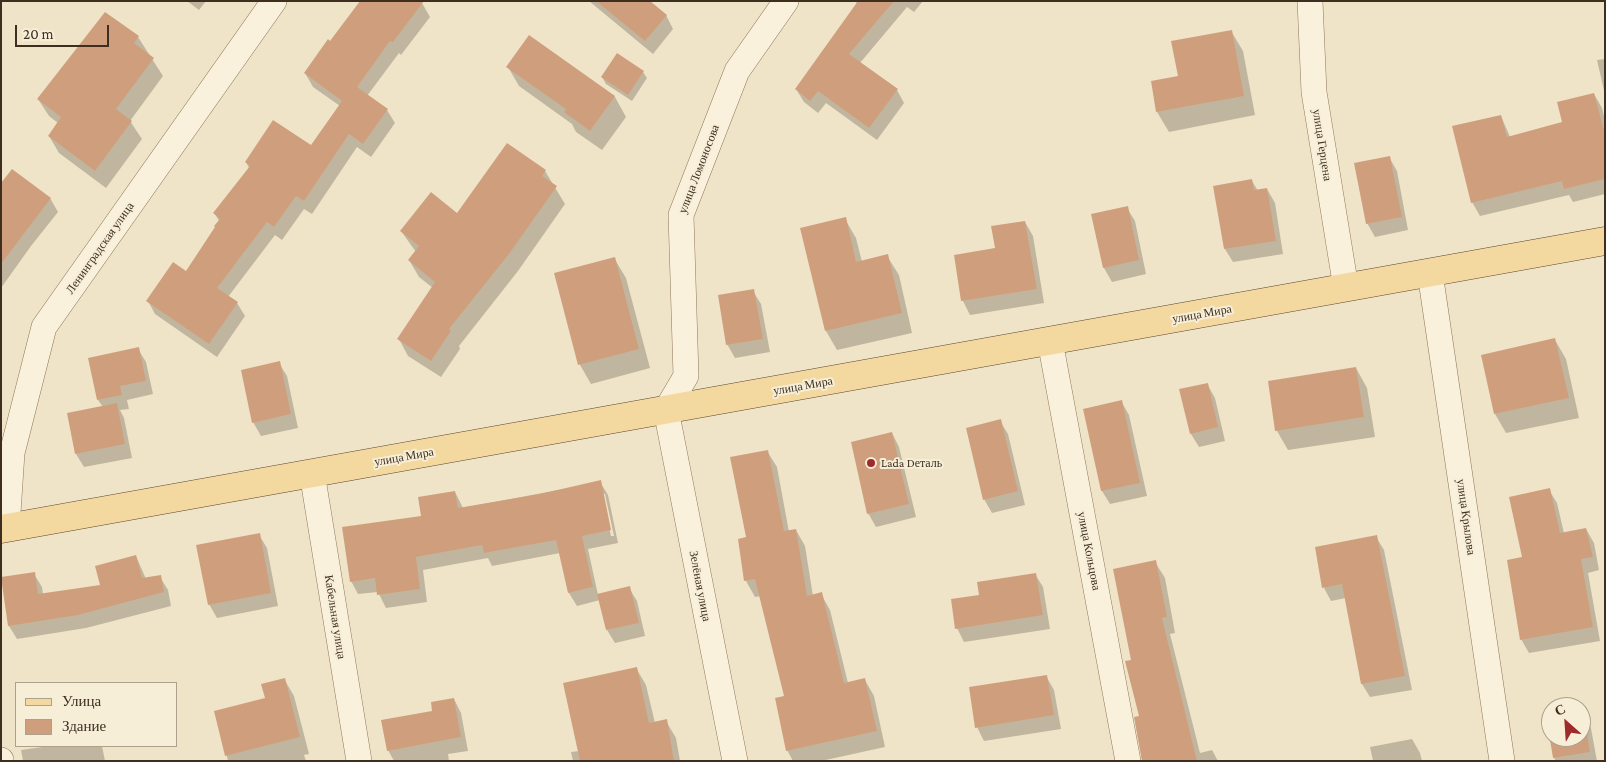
<!DOCTYPE html>
<html>
<head>
<meta charset="utf-8">
<style>
  body { margin:0 }
  #map { position:relative; width:1606px; height:762px; overflow:hidden; background:#f0e4c8; font-family:"Crimson Pro",serif }
  canvas { display:block }
  .frame { position:absolute; inset:0; border:2px solid #3d2e20; pointer-events:none }
  .legend { position:absolute; left:15px; top:682px; width:162px; height:65px; box-sizing:border-box; background:#f7eed8; border:1px solid #ada18e; margin:0; padding:6px 9px; list-style:none; font-size:15px; color:#3d2e20 }
  .legend li { display:flex; align-items:center; gap:10px; height:25px }
  .legend b { width:25px; border:1px solid #ada18e }
  .north { position:absolute; left:1541px; top:697px; width:50px; height:50px; box-sizing:border-box; background:#f7eed8; border:1px solid #ada18e; border-radius:50%; rotate:334deg; font-size:14px; font-weight:700; line-height:20px; text-align:center; color:#3d2e20 }
  .north::after { content:''; display:block; margin:auto; width:18px; height:22px; background:#9e2a2b; clip-path:polygon(50% 0,100% 100%,50% 72%,0 100%) }
  .scale { position:absolute; left:15px; top:25px; width:94px; height:22px; box-sizing:border-box; border:2px solid #3d2e20; border-top:0; padding-left:6px; font-size:15px; line-height:18px; white-space:nowrap; color:#3d2e20; -webkit-text-stroke:4px #f7eed8; paint-order:stroke }
</style>
</head>
<body>
<div id="map">
<canvas width="1606" height="762"></canvas>
<div class="frame"></div>
<ul class="legend">
<li><b style="height:6px;background:#f3d9a0"></b>Улица</li>
<li><b style="height:14px;background:#cf9f7d"></b>Здание</li>
</ul>
<div class="north">С</div>
<div class="scale">20 m</div>
</div>
<script>
const context = document.querySelector('canvas').getContext('2d');
context.lineJoin = 'round';
function fill(path, color) { context.fillStyle = color; context.fill(path, 'evenodd'); }
const shape = rows => new Path2D(rows.map(r => 'M' + r).join(''));
function strokePath(path, color, width, dash) { context.strokeStyle = color; context.lineWidth = width; context.lineCap = dash ? 'butt' : 'round'; context.setLineDash(dash || []); context.stroke(path); }
function write(font, color, halo, rows, align = 'center') {
  context.font = font + ' "Crimson Pro",serif'; context.lineWidth = 4; context.setLineDash([]); context.textBaseline = 'middle'; context.strokeStyle = halo; context.fillStyle = color; for (const [text, x, y, turn = 0] of rows) {
    context.save(); context.translate(x, y); context.rotate((+turn || 0) * Math.PI / 180); context.textAlign = isNaN(turn) ? turn : align; if (halo) context.strokeText(text, 0, 0); context.fillText(text, 0, 0); context.restore();
  }
}
const shadow = shape([
  [187,1,206,1,199,10],
  [589,1,648,1,666,15,673,29,653,54],
  [923,1,914,12,907,7,860,63,897,90,904,103,877,140,826,103,818,113,804,102,796,89,857,5,856,1],
  [422,3,430,17,401,55,399,53,367,96,387,110,395,123,371,157,357,147,312,214,304,209,282,240,275,235,228,297,237,303,245,316,217,357,155,314,148,301,186,273,219,221,215,214,249,168,246,162,312,147,340,106,313,87,305,73],
  [1231,31,1243,51,1255,115,1169,132,1157,112,1152,82,1179,77],
  [138,37,163,76,130,121,142,139,106,188,59,153,49,136,58,123,49,116,38,99],
  [529,37,615,97,626,117,602,150,576,132,572,124,519,86,508,67],
  [1605,59,1605,95,1597,60],
  [643,72,647,78,632,101,606,84,602,77],
  [1594,94,1602,108,1605,120,1605,194,1573,202,1569,195,1480,216,1472,202,1501,116,1510,137,1564,122],
  [1389,157,1397,171,1408,230,1375,237,1367,223],
  [545,171,565,204,518,271,459,346,460,349,441,377,408,356,399,339,433,288,419,277,409,260,416,252,401,231,458,214],
  [1252,181,1258,191,1267,189,1275,203,1283,254,1233,262,1225,249],
  [1,185,50,198,58,212,31,246,1,288],
  [1127,208,1135,221,1146,274,1112,282,1104,268,1093,215],
  [845,219,856,238,862,262,887,256,899,275,912,333,837,350,826,331,801,229],
  [1025,222,1033,236,1044,303,970,315,963,301,955,256,996,249],
  [614,258,626,278,650,368,591,384,580,365],
  [753,291,761,304,770,352,735,358,727,344],
  [1555,340,1566,359,1579,418,1506,433,1495,414],
  [138,349,146,362,153,394,127,400,129,409,120,410,124,418,132,458,84,467,76,454,103,407,98,400],
  [279,363,287,376,298,428,261,436,253,422],
  [1356,368,1367,388,1375,437,1288,450,1277,431,1269,382],
  [1207,384,1215,398,1225,441,1199,447,1191,434],
  [1121,401,1129,415,1147,496,1110,504,1102,491,1084,410],
  [1000,421,1008,434,1025,505,992,513,984,499],
  [892,433,899,447,916,517,876,527,868,513],
  [767,451,777,467,789,532,796,530,805,546,813,596,821,594,830,610,848,683,865,680,874,696,885,747,821,761,793,761,787,750,785,697,761,596,755,597,746,581,747,539],
  [600,482,608,495,618,543,588,549,598,595,629,588,637,601,645,636,615,643,607,630,600,600,577,606,569,593,560,553,492,566,488,558,423,570,427,602,386,608,378,592,358,594,351,581,422,517,455,492,463,508],
  [602,494,605,494,614,536,611,536],
  [1549,490,1557,503,1564,533,1586,529,1594,543,1599,570,1588,573,1600,641,1529,653,1521,639,1523,558],
  [259,535,267,548,278,606,217,618,209,604],
  [1376,537,1384,550,1412,690,1370,697,1362,684,1346,598,1331,601,1324,588],
  [136,556,146,579,160,577,168,590,171,606,86,628,17,639,9,626,2,579,34,574,42,587,43,594,102,586],
  [1155,562,1165,578,1175,633,1170,634,1200,753,1212,750,1218,761,1147,761,1132,661],
  [1035,574,1043,587,1050,629,964,642,957,628,980,596],
  [636,668,646,685,655,723,666,721,676,738,680,761,573,761,571,752,579,751],
  [1046,676,1054,690,1061,729,984,741,977,727],
  [284,679,294,696,309,754,304,755,306,761,228,761,216,712,266,699],
  [454,699,461,713,468,751,448,754,449,761,394,761,388,750,434,712],
  [1581,710,1590,723,1597,761,1556,761,1554,758,1547,716,1551,715,1551,737,1581,737],
  [1412,739,1420,753,1422,761,1373,761,1370,747],
  [49,746,102,746,105,761,23,761,21,750]
]);
const building = shape([
  [360,1,424,1,393,42,390,41,357,87,388,109,363,144,349,134,304,201,296,196,274,227,267,222,217,288,238,302,209,344,146,301,173,262,186,271,215,227,214,226,220,219,213,213,250,166,245,162,273,120,311,145,342,101,304,73,328,39,330,41],
  [596,1,650,1,667,15,645,41],
  [858,1,894,1,849,54,898,89,869,128,818,91,810,101,795,89],
  [105,12,139,36,134,43,154,58,116,109,132,121,95,171,48,136,61,117,37,99],
  [1232,30,1244,96,1156,112,1151,81,1178,76,1171,41],
  [529,35,615,96,590,131,564,112,566,109,506,67],
  [617,53,644,71,628,95,601,77],
  [1594,93,1605,134,1605,179,1564,189,1562,181,1471,203,1452,126,1501,115,1507,137,1562,122,1557,102],
  [507,143,546,170,542,176,557,186,509,254,449,329,451,331,431,361,397,339,435,282,408,260,419,246,400,231,431,192,457,213],
  [1390,156,1402,217,1366,224,1354,163],
  [12,169,51,198,1,264,1,183],
  [1252,179,1254,190,1267,188,1276,241,1224,249,1213,186],
  [1128,206,1139,260,1103,268,1091,214],
  [846,217,856,262,888,254,902,313,825,331,800,228],
  [1025,221,1037,289,961,301,954,255,995,248,991,226],
  [615,257,639,349,578,365,554,273],
  [754,289,763,339,726,345,718,295],
  [1555,338,1569,398,1494,414,1481,355],
  [139,347,146,381,120,386,122,395,97,400,88,358],
  [280,361,291,414,252,423,241,370],
  [1356,367,1364,417,1275,431,1268,381],
  [1208,383,1218,427,1190,434,1179,389],
  [1122,400,1140,483,1101,491,1083,409],
  [117,403,125,444,75,454,67,413],
  [1001,419,1018,491,983,500,966,428],
  [892,432,909,504,867,514,851,442],
  [768,450,784,531,796,529,807,596,822,592,844,683,865,678,877,731,786,751,775,698,784,696,755,579,744,581,738,539,746,537,730,457],
  [601,480,611,530,582,536,593,587,568,593,556,540,484,553,482,545,416,557,420,589,377,595,375,578,350,582,342,527,421,516,418,497,455,491,458,508,540,494],
  [1550,488,1560,533,1586,528,1593,557,1581,559,1593,627,1520,640,1507,560,1522,557,1509,497],
  [260,533,271,593,208,605,196,545],
  [1377,535,1405,676,1361,684,1342,584,1322,588,1315,547],
  [136,555,142,578,161,575,164,592,78,615,8,626,1,577,35,572,38,594,100,585,95,566],
  [1156,560,1167,617,1162,618,1197,761,1142,761,1134,717,1139,716,1125,661,1131,660,1113,569],
  [1036,573,1043,615,955,629,951,599,979,595,977,582],
  [630,586,639,623,606,630,597,594],
  [637,667,649,723,667,719,674,761,580,761,563,683],
  [1047,675,1054,715,975,728,969,687],
  [285,678,300,737,225,756,214,711,265,698,261,684],
  [454,698,461,737,387,751,381,720,432,711,431,702],
  [1583,708,1590,752,1553,758,1546,715,1551,714,1551,737,1581,737,1581,709]
]);
const street = shape([
  [1310,1,1314,92,1346,288],
  [1430,273,1502,761],
  [1050,341,1128,761],
  [312,473,359,761],
  [7,528,12,453,44,327,274,1],
  [1,760,1,761],
  [735,761,666,410,686,376,681,215,737,71,786,1]
]);
const primary = shape([
  [1,529,1605,241]
]);
const markers = [
  [871,463,5,"#9e2a2b"]
];
const streetNames = [
  ["улица Герцена",1322,145,81],
  ["улица Ломоносова",699,169,-69],
  ["Ленинградская улица",100,248,-55],
  ["улица Мира",1202,314,-10],
  ["улица Мира",803,386,-10],
  ["улица Мира",404,457,-10],
  ["улица Крылова",1466,517,82],
  ["улица Кольцова",1089,551,79],
  ["Зелёная улица",700,586,79],
  ["Кабельная улица",335,617,81]
];
const poiNames = [
  ["Lada Dеталь",881,463]
];
fill(shadow, '#0003');
fill(building, '#cf9f7d');
strokePath(street, '#8d765c', 26);
strokePath(primary, '#5b4430', 29);
strokePath(street, '#faf1dc', 25);
strokePath(primary, '#f3d9a0', 28);
for (const [x, y, r, color] of markers) { const dot = new Path2D(); dot.arc(x, y, r, 0, 2 * Math.PI); context.fillStyle = color; context.fill(dot); strokePath(dot, '#f7eed8', 2); }
write('12px', '#3d2e20', '#f7eed8', streetNames);
write('12px', '#3d2e20', '#f7eed8', poiNames, 'left');
</script>
</body>
</html>
